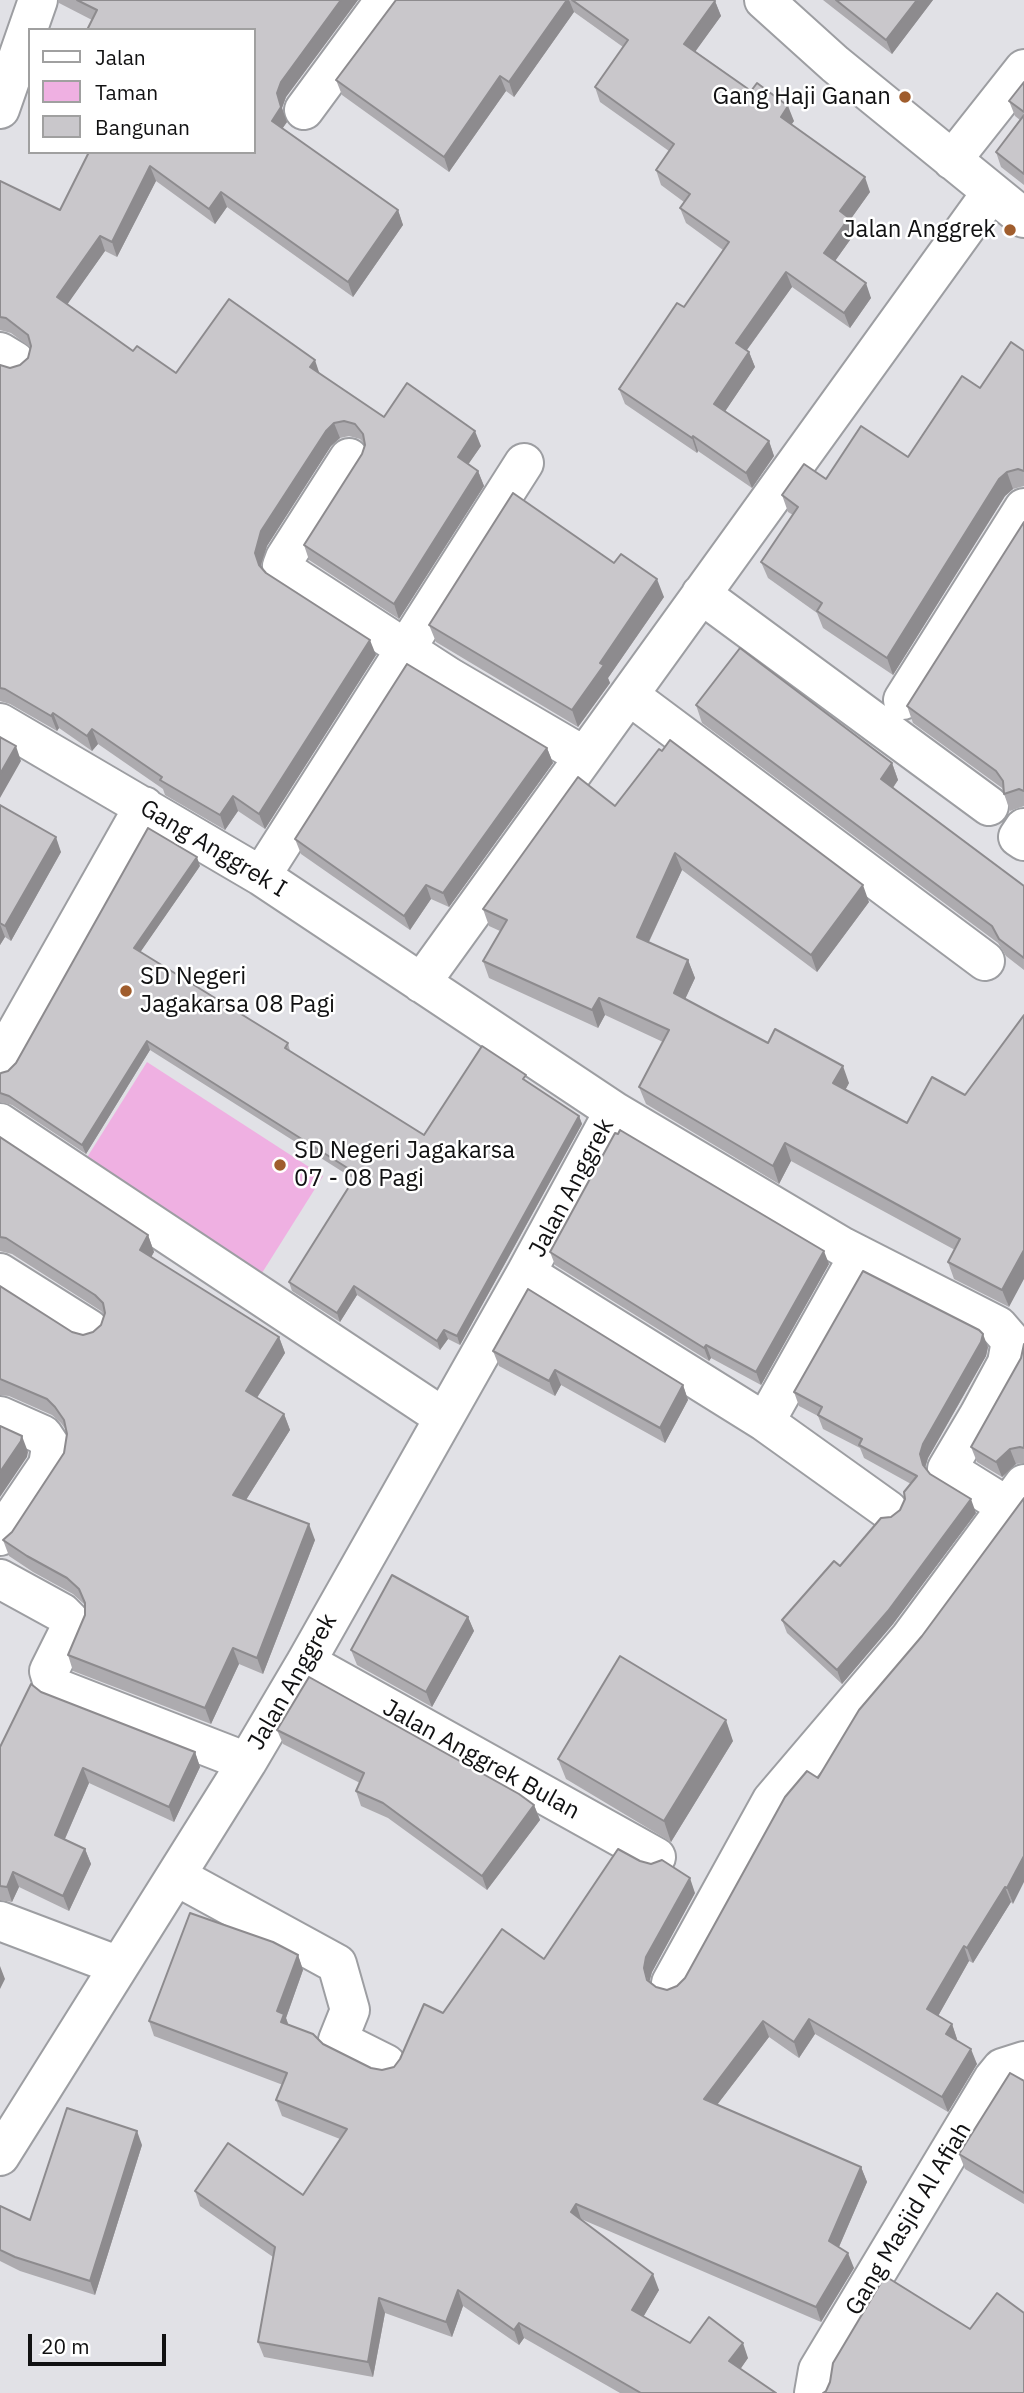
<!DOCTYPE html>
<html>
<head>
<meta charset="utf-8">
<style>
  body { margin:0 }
  #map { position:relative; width:1024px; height:2393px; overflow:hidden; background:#e1e1e6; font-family:"IBM Plex Sans",sans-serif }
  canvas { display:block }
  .legend { position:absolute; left:28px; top:28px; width:228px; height:126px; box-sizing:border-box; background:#fff; border:2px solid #a0a0a0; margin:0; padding:9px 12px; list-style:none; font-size:21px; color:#111112 }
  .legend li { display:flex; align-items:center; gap:14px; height:35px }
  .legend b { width:35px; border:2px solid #a0a0a0 }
  .scale { position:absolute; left:28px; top:2334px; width:138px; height:32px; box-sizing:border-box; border:4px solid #111112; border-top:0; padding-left:9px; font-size:21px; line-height:24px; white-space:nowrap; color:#111112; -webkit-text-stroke:5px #fff; paint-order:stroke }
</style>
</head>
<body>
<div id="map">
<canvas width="1024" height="2393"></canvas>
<ul class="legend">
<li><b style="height:9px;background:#fff"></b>Jalan</li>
<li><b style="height:19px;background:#efb0e2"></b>Taman</li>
<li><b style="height:19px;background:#c9c7cb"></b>Bangunan</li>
</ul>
<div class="scale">20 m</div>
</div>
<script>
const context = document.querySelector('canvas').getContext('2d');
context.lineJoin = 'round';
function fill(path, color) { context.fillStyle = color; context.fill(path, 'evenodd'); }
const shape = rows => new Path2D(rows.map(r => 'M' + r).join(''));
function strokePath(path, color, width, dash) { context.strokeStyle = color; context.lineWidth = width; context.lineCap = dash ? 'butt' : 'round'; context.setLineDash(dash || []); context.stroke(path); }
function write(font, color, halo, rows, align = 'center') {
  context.font = font + ' "IBM Plex Sans",sans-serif'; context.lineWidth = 5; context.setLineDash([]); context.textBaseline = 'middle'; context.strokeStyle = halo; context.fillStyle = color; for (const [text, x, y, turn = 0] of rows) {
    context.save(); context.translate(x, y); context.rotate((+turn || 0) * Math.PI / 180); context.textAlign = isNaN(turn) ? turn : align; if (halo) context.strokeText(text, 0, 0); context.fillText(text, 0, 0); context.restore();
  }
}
const green = shape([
  [147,1062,323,1176,262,1273,86,1159]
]);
const minor = shape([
  [764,0,835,64,1024,218],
  [0,109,38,0],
  [304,110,385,0],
  [952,160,1024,69],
  [0,352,15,361],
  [349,458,285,558,282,566,284,570,449,677,584,756],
  [701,594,989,806],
  [630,696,985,961],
  [903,700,1024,508],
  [0,723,261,876,614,1111,526,1273,306,1662,247,1762,0,2156],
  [1024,828,1018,837,1024,841],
  [261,876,524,463],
  [421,983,991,193],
  [0,1061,144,806],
  [614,1111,843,1247,998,1326,1011,1341,1007,1363,979,1415,947,1469,1008,1507],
  [0,1123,443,1417],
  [0,1273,89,1329],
  [526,1273,765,1422,888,1510],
  [0,1416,43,1435,51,1447,48,1465,0,1536],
  [765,1422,859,1255],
  [0,1579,62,1613,69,1620,69,1631,49,1671,54,1687,247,1762],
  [306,1662,656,1857],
  [176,1876,337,1964,350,2010,338,2040,386,2064],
  [0,1921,119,1966],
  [671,1983,772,1800,910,1638,1024,1484],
  [814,2393,818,2370,993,2079,1002,2068,1024,2061]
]);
const wall = shape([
  [58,0,358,0,286,97,282,108,287,122,282,129,398,210,403,225,353,297,227,207,215,224,156,181,117,257,105,251,67,304,133,351,176,373,320,374,384,417,481,446,468,464,478,471,484,486,399,619,309,560,304,545,362,454,365,445,360,439,349,436,340,438,331,446,267,546,261,567,266,573,376,655,265,829,238,811,225,830,165,795,163,789,98,744,92,751,59,728,57,731,10,704,0,701,0,365,10,368,20,365,28,358,31,348,11,333,0,330,0,181,60,210,89,152,254,152,92,20,59,3],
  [396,0,714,0,715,1,721,16,695,51,794,121,791,125,870,192,850,220,855,233,835,261,871,298,850,328,792,287,747,350,749,352,755,367,725,411,769,441,774,456,752,488,698,451,697,453,625,404,619,389,684,307,723,250,686,223,680,208,684,202,661,185,656,170,669,151,600,102,595,87,623,47,574,12,514,97,506,91,449,172,342,95,336,80],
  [823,0,933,0,892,54],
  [1024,82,1024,185,1001,167,996,152,1020,120,1015,116,1009,101],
  [1024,351,1024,486,1013,489,1005,496,893,675,823,628,817,613,768,578,761,562,793,515,788,512,782,495,826,479,908,457,980,388],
  [1024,522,1024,806,1010,811,1002,788,913,723,907,706],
  [614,563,664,597,608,678,610,683,578,727,436,642,429,625],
  [696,705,892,763,898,780,893,788,1024,886,1024,970,1006,956,998,943,702,723],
  [547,748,553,763,449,907,431,899,410,930,301,854,295,839],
  [0,805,61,852,11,941,5,937,0,945],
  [615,806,869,902,817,972,682,870,649,942,688,960,695,978,685,999,768,1043,849,1083,845,1090,907,1123,932,1077,1009,1307,954,1279,948,1262,955,1250,791,1161,779,1184,646,1104,639,1087,663,1042,605,1015,598,1028,489,978,483,961,500,931,489,926,483,909],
  [200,866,140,952,288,1043,290,1051,424,1135,529,1083,579,1116,582,1124,460,1345,448,1339,440,1350,357,1295,340,1322,292,1291,289,1282,354,1179,150,1050,86,1154,12,1105,0,1102,0,1074,8,1071],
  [0,1137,148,1235,154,1252,151,1257,279,1337,285,1353,257,1398,284,1414,290,1430,246,1500,315,1540,263,1674,239,1664,211,1724,73,1671,68,1655,85,1615,85,1605,73,1594,33,1572,9,1556,3,1540,12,1532,64,1453,67,1434,66,1430,61,1423,52,1415,9,1396,0,1395,0,1286,72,1332,83,1335,93,1332,101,1325,104,1315,101,1311,12,1254,0,1251],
  [550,1252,829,1264,761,1385,711,1358,709,1361,555,1265],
  [1024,1344,1024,1463,1016,1464,1002,1477,977,1462,971,1447,1021,1358],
  [988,1347,986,1356,928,1458,925,1468,930,1474,976,1513,893,1624,842,1684,787,1633,782,1620,840,1566,891,1517,900,1510,911,1484,864,1458,860,1448,823,1429,818,1416,799,1406,794,1392],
  [493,1351,683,1385,688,1400,665,1443,561,1385,555,1396,499,1366],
  [468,1617,474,1631,432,1707,357,1665,351,1650],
  [922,1636,1013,1904,1011,1902,973,1963,969,1961,938,2016,952,2024,957,2039,957,2040,977,2064,948,2112,815,2034,799,2058,769,2037,717,2105,861,2167,867,2182,839,2247,854,2268,821,2322,581,2219,659,2290,643,2317,690,2343,748,2358,740,2369,776,2393,620,2393,524,2338,519,2345,463,2306,452,2337,385,2313,373,2377,264,2357,258,2342,273,2257,200,2206,195,2191,303,2195,340,2139,282,2116,276,2100,283,2085,154,2036,149,2021,298,1955,303,1970,286,2018,288,2024,323,2044,371,2068,382,2070,394,2067,443,2013,544,1959,695,1893,652,1972,649,1982,656,1987,667,1990,677,1986,685,1978,818,1778],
  [41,1692,195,1752,200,1767,174,1822,89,1783,65,1839,85,1849,91,1864,69,1911,19,1887,12,1902,0,1900,0,1747],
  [277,1730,534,1805,540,1820,487,1890,388,1818,361,1806,356,1791,360,1783,283,1744],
  [733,1741,671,1842,566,1779,558,1759],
  [1024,2081,1024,2204,965,2169,959,2154],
  [142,2145,95,2295,20,2271,0,2261,0,2206,30,2220]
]);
const shadedWall = shape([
  [341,0,358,0,286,97,282,108,287,122,277,136,272,121,277,93,281,82],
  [567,0,569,0,574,12,514,97,509,82],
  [917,0,933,0,892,54,886,40],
  [715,1,721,16,690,59,684,44],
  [500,76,506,91,449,172,444,157],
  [788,106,794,121,786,132,781,117],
  [150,166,156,181,117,257,112,242],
  [865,177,870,192,850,220,855,233,830,268,824,253,840,211],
  [221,192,227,207,215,224,209,209],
  [398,210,403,225,353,297,348,282],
  [100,236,105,251,62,312,57,297],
  [786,272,792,287,741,358,736,343],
  [866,283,871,298,850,328,844,313],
  [749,352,755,367,720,419,714,404],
  [315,360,320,375,310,367],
  [334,423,340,438,331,446,267,546,260,568,255,553,261,531,326,431],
  [475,431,481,446,463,472,458,457],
  [693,436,698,451,697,453,692,438],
  [769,441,774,456,752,488,746,473],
  [478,471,484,486,399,619,394,604],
  [1007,472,1013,489,1005,496,893,675,887,658,999,479],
  [657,579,664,597,608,678,610,683,578,727,572,710,600,663],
  [370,640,376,655,265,829,259,814],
  [53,713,59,728,57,731,51,716],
  [92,729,98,744,92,751,87,736],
  [16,746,21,761,0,798,0,774],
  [547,748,553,763,449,907,443,893],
  [892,763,898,780,887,796,881,779],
  [233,796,238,811,225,830,220,815],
  [56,837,61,852,11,941,5,926],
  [675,853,682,870,643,954,637,937],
  [197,857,200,866,137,957,134,948],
  [426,885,431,899,410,930,404,916],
  [863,885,869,902,817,972,811,955],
  [0,924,5,937,0,945],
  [688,960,695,978,680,1010,674,993],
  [599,998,605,1015,598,1028,592,1010],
  [147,1041,150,1050,86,1154,82,1145],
  [843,1066,849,1083,840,1100,833,1083],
  [579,1116,582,1124,460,1345,457,1336],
  [785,1143,791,1161,779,1184,773,1166],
  [148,1235,154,1252,146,1266,140,1250],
  [1024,1250,1024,1279,1009,1307,1002,1290],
  [824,1251,829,1264,761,1385,756,1372],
  [354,1286,357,1295,340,1322,337,1313],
  [444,1330,448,1339,440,1350,437,1341],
  [983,1334,988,1347,986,1356,928,1458,925,1468,923,1465,920,1454,923,1444],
  [279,1337,285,1353,251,1407,246,1391],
  [706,1345,711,1358,709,1361,704,1348],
  [555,1370,561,1385,555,1396,549,1381],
  [683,1385,688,1400,665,1443,660,1428],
  [284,1414,290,1430,239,1511,233,1495],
  [22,1436,28,1452,27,1457,0,1497,0,1472],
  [1010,1449,1016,1464,1002,1477,996,1462],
  [971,1499,976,1513,893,1624,842,1684,837,1670],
  [309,1524,315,1540,263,1674,257,1658],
  [468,1617,474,1631,432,1707,426,1692],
  [233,1648,239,1664,211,1724,205,1708],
  [726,1720,733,1741,671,1842,664,1821],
  [195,1752,200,1767,174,1822,169,1807],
  [83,1768,89,1783,60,1850,55,1835],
  [534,1805,540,1820,487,1890,482,1876],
  [85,1849,91,1864,69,1911,63,1896],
  [1024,1856,1024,1882,1013,1904,1007,1888],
  [13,1872,19,1887,12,1902,7,1887],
  [690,1878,695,1893,652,1972,649,1983,653,1995,644,1968,646,1957],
  [1005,1887,1011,1902,973,1963,967,1948],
  [964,1946,969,1961,933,2025,927,2009],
  [298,1955,303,1970,286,2018,290,2029,287,2037,277,2011],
  [0,1966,5,1979,0,1989],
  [809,2019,815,2034,799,2058,794,2042],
  [763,2021,769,2037,710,2114,704,2099],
  [952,2024,957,2039,951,2049,946,2034],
  [971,2049,977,2064,948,2112,942,2097],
  [137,2131,142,2145,95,2295,90,2281],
  [861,2167,867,2182,835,2256,829,2241],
  [576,2204,581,2219,571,2212],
  [848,2253,854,2268,821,2322,816,2307],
  [653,2274,659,2290,638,2326,632,2310],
  [458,2290,463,2306,452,2337,446,2322],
  [379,2298,385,2313,373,2377,368,2362],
  [519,2323,524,2338,519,2345,514,2330],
  [743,2343,748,2358,735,2377,729,2361]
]);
const building = shape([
  [77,0,341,0,281,82,277,93,281,107,272,121,398,210,348,282,221,192,209,209,150,166,112,242,100,236,57,297,133,351,137,346,176,373,229,299,315,360,310,367,384,417,407,383,475,431,458,457,478,471,394,604,304,545,362,454,365,445,363,434,355,424,344,421,334,423,326,431,261,531,255,553,259,565,266,573,370,640,259,814,233,796,220,815,160,780,162,777,92,729,87,736,53,713,51,716,5,689,0,688,0,365,10,368,20,365,28,358,31,346,28,335,6,318,0,317,0,181,60,210,89,152,254,152,254,30,87,30,97,10,77,0],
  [396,0,567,0,509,82,500,76,444,157,336,80,396,0],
  [572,0,714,0,715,1,684,44,751,91,757,83,788,106,781,117,865,177,840,211,849,218,824,253,866,283,844,313,786,272,736,343,749,352,714,404,769,441,746,473,693,436,692,438,619,389,677,303,684,307,729,242,680,208,690,194,656,170,674,144,595,87,628,40,572,0],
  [836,0,917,0,886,40,836,0],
  [1024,82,1024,112,1009,101,1024,82],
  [1024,115,1024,174,996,152,1024,115],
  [1011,342,1024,351,1024,471,1018,469,1007,472,999,479,887,658,817,611,822,603,761,562,798,507,782,495,804,464,826,479,861,426,908,457,962,376,980,388,1011,342],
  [513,493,614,563,621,554,657,579,600,663,604,665,572,710,429,625,513,493],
  [1024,522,1024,791,1019,789,1004,794,1003,781,996,771,907,706,1024,522],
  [740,648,892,763,881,779,1024,886,1024,958,999,939,992,926,696,705,740,648],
  [407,664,547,748,443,893,426,885,404,916,295,839,407,664],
  [0,737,16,746,0,774,0,737],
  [670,740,863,885,811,955,675,853,637,937,688,960,674,993,768,1043,775,1029,843,1066,833,1083,907,1123,932,1077,965,1095,1024,1015,1024,1250,1002,1290,948,1262,960,1239,785,1143,773,1166,639,1087,669,1030,599,998,592,1010,483,961,507,920,483,909,578,777,615,806,659,749,662,751,670,740],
  [0,805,56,837,5,926,0,923,0,805],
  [148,828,197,857,134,948,288,1043,285,1048,424,1135,482,1046,526,1075,523,1079,579,1116,457,1336,444,1330,437,1341,354,1286,337,1313,289,1282,357,1174,147,1041,82,1145,9,1096,0,1093,0,1074,1,1073,8,1071,16,1063,148,828],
  [620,1130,824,1251,756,1372,706,1345,704,1348,550,1252,615,1133,618,1134,620,1130],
  [0,1137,148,1235,140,1250,279,1337,246,1391,284,1414,233,1495,309,1524,257,1658,233,1648,205,1708,68,1655,85,1615,85,1603,79,1589,67,1578,27,1556,3,1540,12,1532,64,1453,67,1434,64,1420,55,1407,47,1399,0,1379,0,1286,72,1332,83,1335,93,1332,101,1325,105,1313,103,1303,95,1295,6,1238,0,1237,0,1137],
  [863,1271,979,1330,983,1334,981,1342,923,1444,920,1454,923,1465,930,1474,971,1499,888,1611,837,1670,782,1620,834,1561,840,1566,881,1518,891,1517,900,1510,905,1499,904,1492,917,1476,859,1445,862,1439,818,1415,822,1407,794,1392,863,1271],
  [528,1289,683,1385,660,1428,555,1370,549,1381,493,1351,528,1289],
  [1024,1344,1024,1448,1020,1447,1010,1449,996,1462,971,1447,1021,1358,1024,1344],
  [0,1426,22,1436,21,1441,0,1472,0,1426],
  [1024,1498,1024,1856,1007,1888,1005,1887,967,1948,964,1946,927,2009,952,2024,946,2034,971,2049,942,2097,809,2019,794,2042,763,2021,704,2099,861,2167,829,2241,848,2253,816,2307,576,2204,571,2212,653,2274,632,2310,690,2343,709,2317,743,2343,729,2361,776,2393,641,2393,519,2323,514,2330,458,2290,446,2322,379,2298,368,2362,258,2342,275,2247,195,2191,228,2143,303,2195,347,2129,276,2100,287,2073,149,2021,190,1913,273,1942,298,1955,277,2011,284,2014,281,2022,313,2034,323,2044,371,2068,382,2070,394,2067,400,2059,424,2004,443,2013,502,1929,544,1959,618,1849,640,1861,651,1864,662,1860,690,1878,646,1957,644,1968,647,1980,656,1987,667,1990,677,1986,685,1978,785,1797,807,1771,818,1778,859,1710,922,1636,1024,1498],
  [392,1575,468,1617,426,1692,351,1650,392,1575],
  [620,1656,726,1720,664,1821,558,1759,620,1656],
  [309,1677,519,1794,534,1805,482,1876,383,1803,356,1791,364,1773,277,1730,309,1677],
  [31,1684,41,1692,195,1752,169,1807,83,1768,55,1835,85,1849,63,1896,13,1872,7,1887,0,1886,0,1747,31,1684],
  [1010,2073,1024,2081,1024,2193,959,2154,1010,2073],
  [67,2108,137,2131,90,2281,15,2257,0,2250,0,2206,30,2220,67,2108],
  [885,2276,970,2329,997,2293,1024,2313,1024,2393,823,2393,826,2391,830,2382,833,2363,885,2276]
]);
const markers = [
  [905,97,7,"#a05d2d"],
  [1010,230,7,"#a05d2d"],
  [126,991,7,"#a05d2d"],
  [280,1165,7,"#a05d2d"]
];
const poiNames = [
  ["Gang Haji Ganan",891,97],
  ["Jalan Anggrek",996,230],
  ["SD Negeri",140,977,"left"],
  ["Jagakarsa 08 Pagi",140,1005,"left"],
  ["SD Negeri Jagakarsa",294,1151,"left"],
  ["07 - 08 Pagi",294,1179,"left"]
];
const streetNames = [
  ["Gang Anggrek I",213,849,31],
  ["Jalan Anggrek",572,1188,-62],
  ["Jalan Anggrek",293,1682,-60],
  ["Jalan Anggrek Bulan",481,1760,29],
  ["Gang Masjid Al Afiah",909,2219,-59]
];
fill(green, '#efb0e2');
strokePath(minor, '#9d9ea2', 42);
strokePath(minor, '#fff', 38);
fill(wall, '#adabaf');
fill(shadedWall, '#8d8b8e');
fill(building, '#c9c7cb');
strokePath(building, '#8d8b8e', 2);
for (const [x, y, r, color] of markers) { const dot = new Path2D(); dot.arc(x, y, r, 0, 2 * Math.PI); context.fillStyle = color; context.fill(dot); strokePath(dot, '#fff', 2.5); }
write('24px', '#111112', '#fff', poiNames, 'right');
write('24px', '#111112', '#fff', streetNames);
</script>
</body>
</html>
